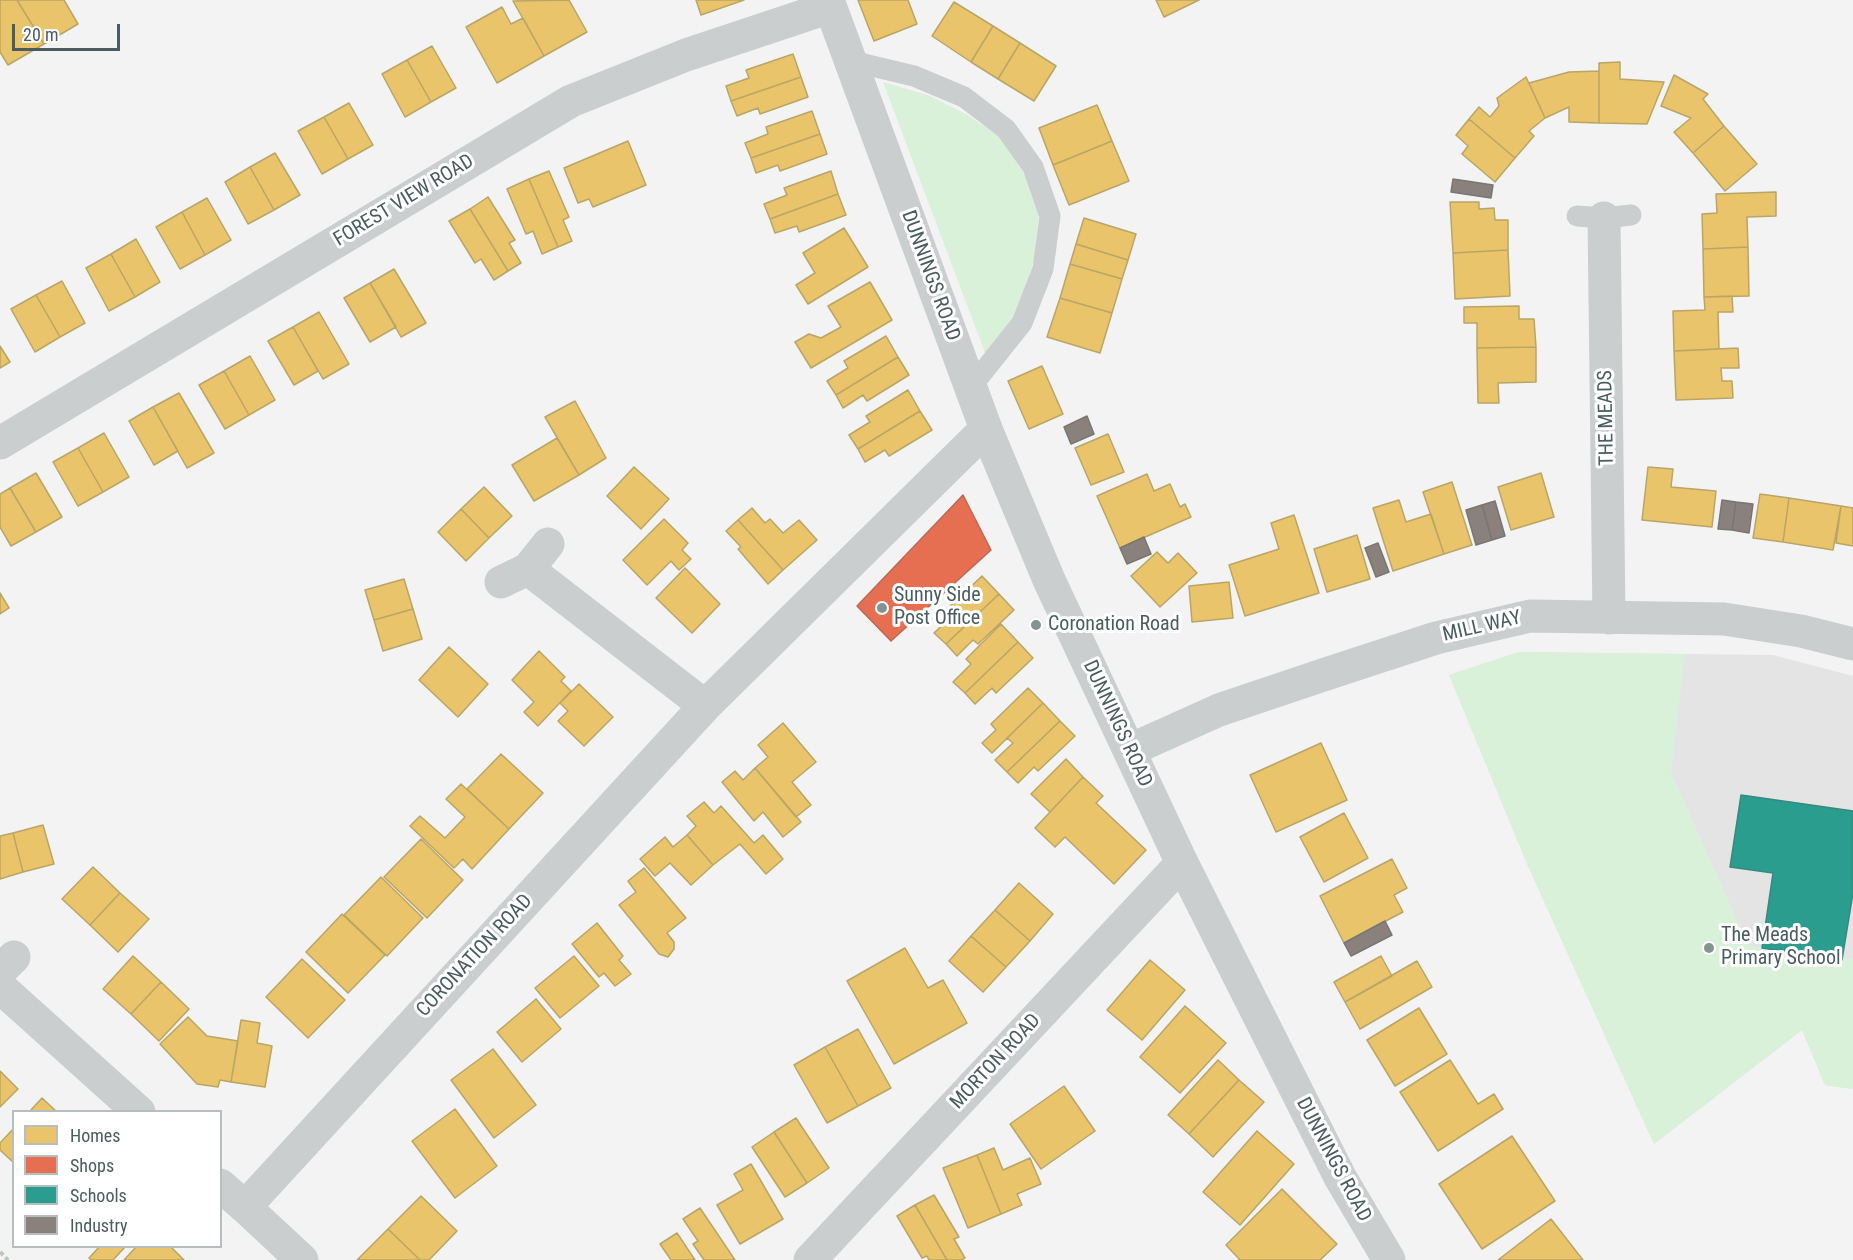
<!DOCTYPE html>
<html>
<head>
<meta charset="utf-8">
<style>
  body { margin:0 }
  #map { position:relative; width:1853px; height:1260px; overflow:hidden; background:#f3f3f3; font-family:"Roboto Condensed",sans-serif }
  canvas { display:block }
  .legend { position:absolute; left:12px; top:1110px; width:210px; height:138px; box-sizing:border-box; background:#fff; border:2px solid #b7bebf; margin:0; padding:8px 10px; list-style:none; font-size:18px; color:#4a5d5e }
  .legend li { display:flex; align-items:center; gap:12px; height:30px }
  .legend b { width:30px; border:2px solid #b7bebf }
  .scale { position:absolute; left:12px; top:24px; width:108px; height:27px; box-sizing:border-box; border:3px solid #4a5d5e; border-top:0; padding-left:8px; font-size:18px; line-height:21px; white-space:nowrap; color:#4a5d5e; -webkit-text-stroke:4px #fff; paint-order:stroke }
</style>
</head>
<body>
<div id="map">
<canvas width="1853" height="1260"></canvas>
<ul class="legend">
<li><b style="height:16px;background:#e9c46a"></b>Homes</li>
<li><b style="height:16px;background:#e76f51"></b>Shops</li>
<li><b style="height:16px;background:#2a9d8f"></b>Schools</li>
<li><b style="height:16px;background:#8a817c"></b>Industry</li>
</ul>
<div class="scale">20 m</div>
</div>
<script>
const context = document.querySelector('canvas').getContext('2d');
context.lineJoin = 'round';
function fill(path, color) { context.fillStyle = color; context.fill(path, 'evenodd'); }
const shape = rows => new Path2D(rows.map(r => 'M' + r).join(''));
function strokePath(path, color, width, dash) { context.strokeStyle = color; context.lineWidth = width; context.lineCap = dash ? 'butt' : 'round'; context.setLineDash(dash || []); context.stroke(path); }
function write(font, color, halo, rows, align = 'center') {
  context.font = font + ' "Roboto Condensed",sans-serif'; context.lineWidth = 6; context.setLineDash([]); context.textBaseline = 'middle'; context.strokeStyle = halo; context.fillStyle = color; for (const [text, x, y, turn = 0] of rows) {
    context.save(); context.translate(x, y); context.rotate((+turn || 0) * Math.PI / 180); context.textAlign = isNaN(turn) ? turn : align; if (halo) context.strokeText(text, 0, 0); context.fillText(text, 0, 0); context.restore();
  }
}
const education = shape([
  [1519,652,1773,655,1853,676,1853,1089,1825,1085,1802,1030,1654,1144,1528,866,1449,675]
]);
const green = shape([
  [883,82,930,96,966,114,1005,140,1026,176,1039,212,1035,256,1024,296,1007,330,987,358],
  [1519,652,1685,654,1671,772,1749,946,1853,959,1853,1089,1825,1085,1802,1030,1654,1144,1528,866,1449,675]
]);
const homes = shape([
  [0,0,17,0,44,44,8,65,0,52,0,0],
  [17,0,64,0,78,24,44,44,17,0],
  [569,0,587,32,544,56,513,1,569,0],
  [696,0,744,0,701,15,696,0],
  [858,0,908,0,917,24,874,41,858,0],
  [1156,0,1199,0,1164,17,1156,0],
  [954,2,993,26,971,62,932,36,954,2],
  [502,7,511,24,523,18,544,56,497,83,466,27,502,7],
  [993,26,1020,43,998,79,971,62,993,26],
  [1020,43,1056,66,1034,101,998,79,1020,43],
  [432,46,456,88,431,102,407,60,432,46],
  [793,54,801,77,731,101,726,86,749,78,746,70,793,54],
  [407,60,431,102,405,117,382,74,407,60],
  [1620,62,1620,79,1664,82,1647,124,1599,123,1599,63,1620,62],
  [1599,71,1599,123,1569,122,1569,107,1545,118,1529,83,1569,72,1599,71],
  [1674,75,1708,94,1703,99,1724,126,1693,153,1674,132,1691,118,1661,106,1674,75],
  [801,77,808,97,760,114,758,108,737,116,731,101,801,77],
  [1526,77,1545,118,1529,131,1534,136,1515,158,1469,119,1479,107,1490,117,1499,106,1497,98,1526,77],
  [349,103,373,145,348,159,324,117,349,103],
  [1097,105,1112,141,1053,165,1039,128,1097,105],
  [812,111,820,134,751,158,745,143,768,134,766,127,812,111],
  [324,117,348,159,322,174,298,131,324,117],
  [1469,119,1515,158,1495,182,1462,154,1468,146,1456,135,1469,119],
  [1724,126,1757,164,1725,191,1693,153,1724,126],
  [820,134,827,154,780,171,778,165,756,173,751,158,820,134],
  [628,141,646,185,593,207,589,199,578,203,564,168,628,141],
  [1112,141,1129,181,1069,205,1053,165,1112,141],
  [275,153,300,195,274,210,250,167,275,153],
  [250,167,274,210,248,224,225,182,250,167],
  [549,171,569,217,563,220,572,241,558,247,529,179,549,171],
  [831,171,838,194,770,219,764,204,787,195,784,188,831,171],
  [529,179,558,247,542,254,533,231,526,234,507,189,529,179],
  [1776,192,1776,216,1747,217,1748,247,1703,249,1702,214,1717,213,1716,194,1776,192],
  [838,194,846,215,799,232,797,226,775,233,770,219,838,194],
  [488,197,515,240,509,243,521,263,508,271,470,209,488,197],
  [207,198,231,240,205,255,182,212,207,198],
  [1450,202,1479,202,1479,209,1494,208,1495,220,1508,220,1508,250,1453,253,1450,202],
  [470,209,508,271,494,280,481,259,475,263,449,221,470,209],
  [182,212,205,255,180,269,156,227,182,212],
  [1084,218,1136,234,1128,260,1076,244,1084,218],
  [844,228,868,267,808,304,796,285,815,273,803,253,844,228],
  [136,239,160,282,135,297,111,254,136,239],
  [1076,244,1128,260,1122,279,1070,264,1076,244],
  [1748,247,1749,296,1704,297,1703,249,1748,247],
  [1508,250,1510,296,1455,299,1453,253,1508,250],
  [111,254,135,297,109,311,86,268,111,254],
  [1070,264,1122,279,1112,313,1060,298,1070,264],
  [394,269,426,323,401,337,370,283,394,269],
  [62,281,85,323,60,337,36,295,62,281],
  [870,282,892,320,811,368,795,342,809,334,821,338,841,327,828,306,870,282],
  [370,283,396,327,370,342,344,298,370,283],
  [36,295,60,337,35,352,11,309,36,295],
  [1732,296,1733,312,1718,312,1719,349,1674,351,1673,311,1705,310,1704,297,1732,296],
  [1060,298,1112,313,1100,353,1047,337,1060,298],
  [1519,306,1519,319,1534,319,1536,347,1477,348,1477,323,1464,323,1464,307,1519,306],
  [319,312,349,364,323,379,293,327,319,312],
  [293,327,318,371,294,385,268,341,293,327],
  [886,336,898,357,836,395,827,381,848,368,844,361,886,336],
  [0,346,10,362,0,368,0,346],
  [1536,347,1536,382,1498,383,1499,403,1478,403,1477,348,1536,347],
  [1738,348,1739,368,1721,368,1722,381,1732,381,1733,398,1676,400,1674,351,1738,348],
  [250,356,275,400,249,415,224,371,250,356],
  [898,357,909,375,867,401,863,395,843,408,836,395,898,357],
  [1042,366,1063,414,1029,429,1008,381,1042,366],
  [224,371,249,415,225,429,199,385,224,371],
  [908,390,920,411,858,449,849,435,870,422,866,416,908,390],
  [179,393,214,453,187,468,153,407,179,393],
  [575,401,606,458,579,475,545,417,575,401],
  [153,407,178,451,154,465,129,421,153,407],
  [920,411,932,430,889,456,885,450,865,462,858,449,920,411],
  [104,433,129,477,103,492,78,448,104,433],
  [1108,434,1124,472,1091,485,1075,448,1108,434],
  [557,438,579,475,534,501,512,465,557,438],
  [78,448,103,492,78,506,53,462,78,448],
  [634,467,669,499,641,529,607,496,634,467],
  [1648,467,1673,469,1671,487,1716,491,1712,527,1642,520,1648,467],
  [36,473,62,517,36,532,10,488,36,473],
  [1541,473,1554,517,1511,530,1498,487,1541,473],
  [1147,474,1154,491,1170,484,1180,507,1185,504,1191,517,1120,548,1097,496,1147,474],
  [1452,482,1472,545,1444,554,1423,492,1452,482],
  [484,487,512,516,489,538,461,509,484,487],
  [10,488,36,532,11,546,0,527,0,494,10,488],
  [1760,494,1789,498,1783,542,1753,538,1760,494],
  [1789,498,1841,506,1833,550,1783,542,1789,498],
  [1399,500,1406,522,1431,514,1444,554,1393,571,1373,508,1399,500],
  [1841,506,1853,508,1853,546,1836,543,1841,506],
  [752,508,765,523,770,519,783,533,799,520,817,540,783,570,738,520,752,508],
  [461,509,489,538,466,561,438,532,461,509],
  [1294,515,1319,593,1245,616,1229,565,1279,549,1271,523,1294,515],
  [664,519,688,543,682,550,691,559,679,570,671,561,647,585,623,560,664,519],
  [738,520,783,570,768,584,738,549,741,547,726,531,738,520],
  [1357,535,1370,579,1327,592,1314,549,1357,535],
  [1157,552,1168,563,1178,553,1197,573,1160,607,1131,576,1157,552],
  [685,568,720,604,692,633,656,598,685,568],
  [982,576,999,594,946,644,934,633,952,616,946,610,982,576],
  [404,579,413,609,374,620,365,590,404,579],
  [1229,582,1233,618,1192,622,1189,586,1229,582],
  [0,593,9,608,0,614,0,593],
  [999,594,1014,610,978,644,973,640,957,656,946,644,999,594],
  [413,609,422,639,383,651,374,620,413,609],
  [1001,624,1018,642,965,693,953,682,971,664,966,659,1001,624],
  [1018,642,1033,658,996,693,992,688,975,704,965,693,1018,642],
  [449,647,488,684,458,717,419,680,449,647],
  [539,651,565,677,561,681,571,691,538,726,524,712,534,702,512,680,539,651],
  [579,684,613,717,584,746,558,721,568,711,560,703,579,684],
  [1028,688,1043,703,992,753,982,743,996,730,991,724,1028,688],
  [1043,703,1060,721,1007,772,995,760,1013,743,1007,738,1043,703],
  [1060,721,1075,736,1038,771,1034,767,1018,783,1007,772,1060,721],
  [783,723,816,762,792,782,811,805,796,817,755,768,768,757,758,745,783,723],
  [1321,743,1347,800,1276,832,1250,775,1321,743],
  [501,754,543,793,509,829,467,789,501,754],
  [1066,759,1083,777,1050,812,1031,794,1066,759],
  [755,768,801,822,783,837,763,812,754,821,722,782,735,771,743,780,755,768],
  [1083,777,1103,796,1096,803,1146,850,1114,884,1065,837,1055,847,1035,828,1083,777],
  [461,784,509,829,472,869,463,859,454,868,410,826,420,816,445,838,465,817,446,799,461,784],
  [704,802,714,813,721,806,754,843,763,835,783,859,766,874,740,844,713,865,687,835,696,826,687,816,704,802],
  [1344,813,1368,858,1324,882,1300,837,1344,813],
  [43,825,54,864,23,872,13,833,43,825],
  [13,833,23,872,0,879,0,836,13,833],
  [687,835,713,865,691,885,670,863,655,876,640,859,665,837,673,847,687,835],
  [421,839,463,880,427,918,384,877,421,839],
  [1392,859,1407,888,1394,895,1403,912,1344,943,1320,896,1392,859],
  [93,867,120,893,90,925,62,899,93,867],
  [644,868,686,918,667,933,674,942,674,949,668,957,659,954,619,905,636,892,628,881,644,868],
  [381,877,423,918,387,956,344,915,381,877],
  [1019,883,1053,914,1030,941,995,910,1019,883],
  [120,893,149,919,118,952,90,925,120,893],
  [995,910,1030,941,1006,967,971,936,995,910],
  [342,914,385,955,348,993,306,952,342,914],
  [597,923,623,956,619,960,631,974,615,986,604,973,599,977,572,944,597,923],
  [971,936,1006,967,983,992,949,961,971,936],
  [905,948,928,988,943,980,967,1023,894,1064,847,981,905,948],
  [133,956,161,982,131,1014,103,989,133,956],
  [574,956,599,986,560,1018,535,988,574,956],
  [1381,956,1392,976,1345,1002,1334,982,1381,956],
  [302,959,345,1000,308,1038,266,997,302,959],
  [1150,960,1185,990,1142,1040,1107,1010,1150,960],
  [1417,961,1432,987,1360,1029,1345,1002,1417,961],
  [161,982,189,1009,159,1041,131,1014,161,982],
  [536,999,561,1029,522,1062,497,1032,536,999],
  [1185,1006,1226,1043,1180,1093,1140,1057,1185,1006],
  [1419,1008,1447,1054,1395,1086,1367,1040,1419,1008],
  [188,1017,207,1036,238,1041,231,1082,220,1080,218,1087,197,1084,160,1044,188,1017],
  [241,1020,260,1023,257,1043,272,1046,265,1087,231,1082,241,1020],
  [858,1029,891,1088,858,1106,825,1047,858,1029],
  [825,1047,858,1106,827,1123,794,1065,825,1047],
  [493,1049,536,1105,494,1138,451,1080,493,1049],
  [1218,1060,1239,1080,1189,1134,1168,1115,1218,1060],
  [1450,1060,1478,1104,1494,1094,1503,1109,1438,1151,1400,1092,1450,1060],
  [0,1071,18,1089,0,1107,0,1071],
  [1239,1080,1264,1102,1213,1157,1189,1134,1239,1080],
  [1064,1086,1095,1131,1041,1169,1010,1124,1064,1086],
  [42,1098,57,1112,29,1112,42,1098],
  [455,1109,497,1166,455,1198,412,1141,455,1109],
  [796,1118,829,1168,807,1183,774,1132,796,1118],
  [14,1128,14,1163,0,1150,0,1143,14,1128],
  [1257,1131,1294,1164,1240,1225,1203,1192,1257,1131],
  [774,1132,807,1183,785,1197,752,1147,774,1132],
  [1512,1136,1555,1201,1482,1249,1439,1184,1512,1136],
  [994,1148,1003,1170,1030,1158,1041,1184,1017,1194,1022,1205,1001,1214,977,1155,994,1148],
  [977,1155,1001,1214,968,1228,943,1168,977,1155],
  [751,1164,783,1219,740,1244,717,1205,743,1190,734,1174,751,1164],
  [1282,1189,1337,1244,1320,1260,1240,1260,1226,1245,1282,1189],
  [934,1195,959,1237,954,1239,965,1258,961,1260,947,1260,915,1205,934,1195],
  [421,1196,457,1231,429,1260,420,1260,388,1229,421,1196],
  [915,1205,947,1260,929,1260,927,1256,922,1258,897,1216,915,1205],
  [700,1208,735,1260,704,1260,693,1244,698,1241,683,1219,700,1208],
  [1551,1219,1583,1260,1498,1260,1551,1219],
  [388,1229,420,1260,357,1260,388,1229],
  [677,1233,695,1260,671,1260,660,1244,677,1233],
  [100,1246,126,1246,113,1260,91,1260,89,1258,100,1246],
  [137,1246,170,1246,184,1260,124,1260,137,1246]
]);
const shops = shape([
  [963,495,991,550,891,641,857,606,963,495]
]);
const schools = shape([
  [1741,795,1853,811,1853,893,1842,960,1762,948,1773,873,1730,867,1741,795]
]);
const industry = shape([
  [1453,179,1493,185,1491,198,1451,192,1453,179],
  [1087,416,1094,434,1071,444,1064,427,1087,416],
  [1722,500,1736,502,1732,530,1718,529,1722,500],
  [1495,501,1505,536,1492,540,1482,505,1495,501],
  [1736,502,1753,504,1749,533,1732,530,1736,502],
  [1482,505,1492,540,1476,545,1466,510,1482,505],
  [1144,537,1151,554,1127,564,1120,548,1144,537],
  [1378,543,1389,572,1376,577,1365,548,1378,543],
  [1385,921,1392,935,1351,956,1344,943,1385,921]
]);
const path = shape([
  [0,1252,8,1260]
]);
const service = shape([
  [851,61,914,76,964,97,1006,129,1033,167,1050,216,1043,269,1022,323,971,387],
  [1577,216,1604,218,1631,215]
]);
const minor = shape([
  [1604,218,1609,618],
  [0,443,571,101,686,55,830,7],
  [528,569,548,544],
  [501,582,528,569,705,706],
  [1130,750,1219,710,1326,674,1436,638,1530,616,1724,619,1801,631,1853,644],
  [0,971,14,957],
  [0,987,139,1112],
  [220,1185,245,1207],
  [302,1260,245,1207,705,706,986,429],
  [810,1260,1182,863]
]);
const tertiary = shape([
  [828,0,986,429,1049,580,1182,863,1340,1177,1389,1260]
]);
const markers = [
  [882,608,6,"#859292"],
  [1036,625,6,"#859292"],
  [1709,948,6,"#859292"]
];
const streetNames = [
  ["FOREST VIEW ROAD",404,201,-31],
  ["DUNNINGS ROAD",930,276,70],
  ["THE MEADS",1607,418,-91],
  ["MILL WAY",1482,627,-13],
  ["DUNNINGS ROAD",1117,724,65],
  ["CORONATION ROAD",475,956,-47],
  ["MORTON ROAD",996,1062,-47],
  ["DUNNINGS ROAD",1333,1160,62]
];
const poiNames = [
  ["Sunny Side",894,596],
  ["Post Office",894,619],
  ["Coronation Road",1048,625],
  ["The Meads",1721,936],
  ["Primary School",1721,959]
];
fill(education, '#e5e4e5');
fill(green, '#d9f0d9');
fill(homes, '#e9c46a');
strokePath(homes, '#b9a566', 1.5);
fill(shops, '#e76f51');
strokePath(shops, '#b86a55', 1.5);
fill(schools, '#2a9d8f');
strokePath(schools, '#348a80', 1.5);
fill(industry, '#8a817c');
strokePath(industry, '#777673', 1.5);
strokePath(path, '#bbc7be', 4, [4.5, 3]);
strokePath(service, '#cacece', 21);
strokePath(minor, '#cacece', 33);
strokePath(tertiary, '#cacece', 33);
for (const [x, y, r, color] of markers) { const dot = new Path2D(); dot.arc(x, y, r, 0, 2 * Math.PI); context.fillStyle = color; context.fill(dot); strokePath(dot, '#fff', 2); }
write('20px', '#4a5d5e', '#fff', streetNames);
write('20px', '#4a5d5e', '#fff', poiNames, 'left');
</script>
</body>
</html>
